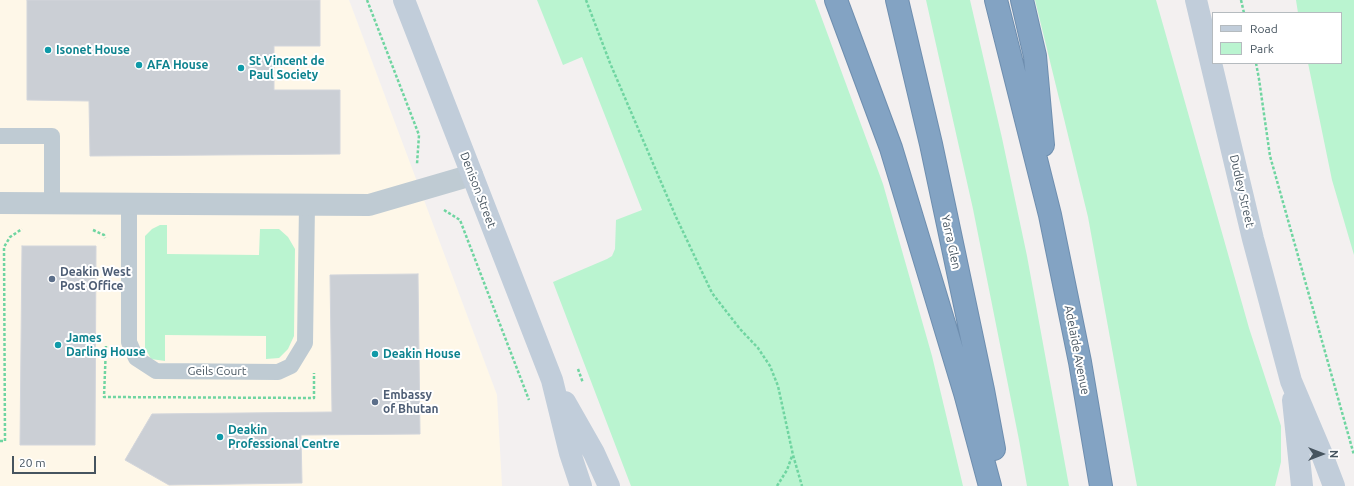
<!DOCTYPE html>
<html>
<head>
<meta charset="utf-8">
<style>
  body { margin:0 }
  #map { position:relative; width:1354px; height:486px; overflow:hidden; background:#f3f0f0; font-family:Ubuntu,sans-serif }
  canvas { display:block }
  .legend { position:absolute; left:1212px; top:12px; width:130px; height:52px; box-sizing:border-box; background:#fff; border:1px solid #b5bbbf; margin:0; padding:5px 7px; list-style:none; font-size:12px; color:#46545f }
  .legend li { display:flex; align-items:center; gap:8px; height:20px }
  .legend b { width:20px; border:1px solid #b5bbbf }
  .north { position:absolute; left:1302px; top:434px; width:40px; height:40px; -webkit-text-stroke:3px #fff; paint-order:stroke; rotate:90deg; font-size:11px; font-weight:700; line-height:16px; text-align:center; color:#46545f }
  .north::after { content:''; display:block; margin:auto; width:14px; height:18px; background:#46545f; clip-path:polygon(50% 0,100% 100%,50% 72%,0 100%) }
  .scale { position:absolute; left:12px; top:456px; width:84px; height:18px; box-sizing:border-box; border:2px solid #46545f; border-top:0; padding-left:5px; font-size:12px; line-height:14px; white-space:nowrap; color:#46545f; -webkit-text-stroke:3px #fff; paint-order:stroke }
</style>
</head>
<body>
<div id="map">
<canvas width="1354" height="486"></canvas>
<ul class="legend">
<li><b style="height:5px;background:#c1cdda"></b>Road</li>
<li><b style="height:11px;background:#baf4d0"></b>Park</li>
</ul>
<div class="north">N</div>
<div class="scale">20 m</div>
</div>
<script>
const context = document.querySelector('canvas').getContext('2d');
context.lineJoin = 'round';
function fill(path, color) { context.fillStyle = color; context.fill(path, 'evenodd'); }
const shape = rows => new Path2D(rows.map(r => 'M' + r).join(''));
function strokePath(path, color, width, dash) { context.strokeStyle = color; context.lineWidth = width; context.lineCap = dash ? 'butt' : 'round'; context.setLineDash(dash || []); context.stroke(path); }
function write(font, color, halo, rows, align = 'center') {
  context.font = font + ' Ubuntu,sans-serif'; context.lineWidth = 4; context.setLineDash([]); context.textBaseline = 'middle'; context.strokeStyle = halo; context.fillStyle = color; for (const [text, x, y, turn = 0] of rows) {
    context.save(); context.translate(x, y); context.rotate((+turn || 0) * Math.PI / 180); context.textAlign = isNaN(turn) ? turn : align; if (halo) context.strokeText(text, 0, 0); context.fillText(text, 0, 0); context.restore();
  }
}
const commercial = shape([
  [0,0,349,0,497,395,502,486,0,486]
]);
const green = shape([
  [537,0,815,0,883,184,932,356,963,486,631,486,553,282,607,259,612,256,615,249,616,220,642,210,582,57,563,65],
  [926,0,970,0,1002,138,1027,256,1069,486,1027,486,1019,440,973,209],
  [1035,0,1156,0,1249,328,1281,426,1281,462,1275,486,1137,486,1088,217],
  [1296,0,1354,0,1354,255,1332,180,1308,63,1341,63,1341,13,1298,13],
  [160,225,167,225,167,254,259,255,260,229,279,229,288,237,295,249,294,336,288,349,279,358,266,359,266,336,165,335,165,361,151,359,145,348,145,236,152,229]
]);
const building = shape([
  [27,0,320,0,320,46,274,46,274,90,340,90,340,154,90,156,89,101,27,100,27,0],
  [22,246,96,246,95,445,20,445,22,246],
  [418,274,420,434,301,435,302,483,169,485,125,460,152,414,332,412,330,275,418,274]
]);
const path = shape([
  [367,0,419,135,417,164],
  [586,0,610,63,676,217,712,293,740,329,758,348,770,366,778,386,793,455,802,486],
  [1241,0,1244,13],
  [1256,63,1259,79,1270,156,1354,455],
  [444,210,460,220,529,400],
  [93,230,104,235,105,238],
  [106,346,104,397,314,398,314,373],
  [578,369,583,383],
  [0,441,5,441,4,247,10,237,22,229],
  [777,486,787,470,792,456]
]);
const lane = shape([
  [0,136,52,136,52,204],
  [129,204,129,342,136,358,156,371,278,372,291,366,305,343,307,205]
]);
const street = shape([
  [0,203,369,205,472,175]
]);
const secondary = shape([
  [404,0,552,380,570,453,581,486],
  [1196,0,1253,239,1291,381,1321,452,1334,486],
  [1293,400,1302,486],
  [565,402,594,453,609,486]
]);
const highway = shape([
  [836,0,891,148,965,393,990,486],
  [897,0,931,144,983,390,994,449],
  [996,0,1050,215,1080,362,1101,486],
  [1022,0,1035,56,1043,145]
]);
const markers = [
  [48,50,4,"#0f9aa8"],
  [139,65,4,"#0f9aa8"],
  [241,68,4,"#0f9aa8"],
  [52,279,4,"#5c6f8a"],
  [58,345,4,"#0f9aa8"],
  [375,354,4,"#0f9aa8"],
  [375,402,4,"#5c6f8a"],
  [220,437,4,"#0f9aa8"]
];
const cultureNames = [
  ["Isonet House",56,50],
  ["St Vincent de",249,61],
  ["Paul Society",249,75],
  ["AFA House",147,65],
  ["James",66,338],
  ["Darling House",66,352],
  ["Deakin House",383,354],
  ["Deakin",228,430],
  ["Professional Centre",228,444]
];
const streetNames = [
  ["Denison Street",478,190,69],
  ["Dudley Street",1242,191,77],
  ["Yarra Glen",951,242,78],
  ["Adelaide Avenue",1077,350,79],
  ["Geils Court",217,371]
];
const serviceNames = [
  ["Deakin West",60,272],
  ["Post Office",60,286],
  ["Embassy",383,395],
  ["of Bhutan",383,409]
];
fill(commercial, '#fef7e8');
fill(green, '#baf4d0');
fill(building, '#cbcfd5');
strokePath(building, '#d3d6dc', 1);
strokePath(highway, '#6e8eaf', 24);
strokePath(path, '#6fd5a1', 2.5, [3, 2]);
strokePath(lane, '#bfcbd3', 16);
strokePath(street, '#bfcbd3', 22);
strokePath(secondary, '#c1cdda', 22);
strokePath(highway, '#83a3c3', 22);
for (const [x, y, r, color] of markers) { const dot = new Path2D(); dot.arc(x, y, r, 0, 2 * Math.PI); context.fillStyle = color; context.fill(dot); strokePath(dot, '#fff', 1.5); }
write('bold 12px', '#0d838f', '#fff', cultureNames, 'left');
write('12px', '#46545f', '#fff', streetNames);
write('bold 12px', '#4e5e75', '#fff', serviceNames, 'left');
</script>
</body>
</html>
